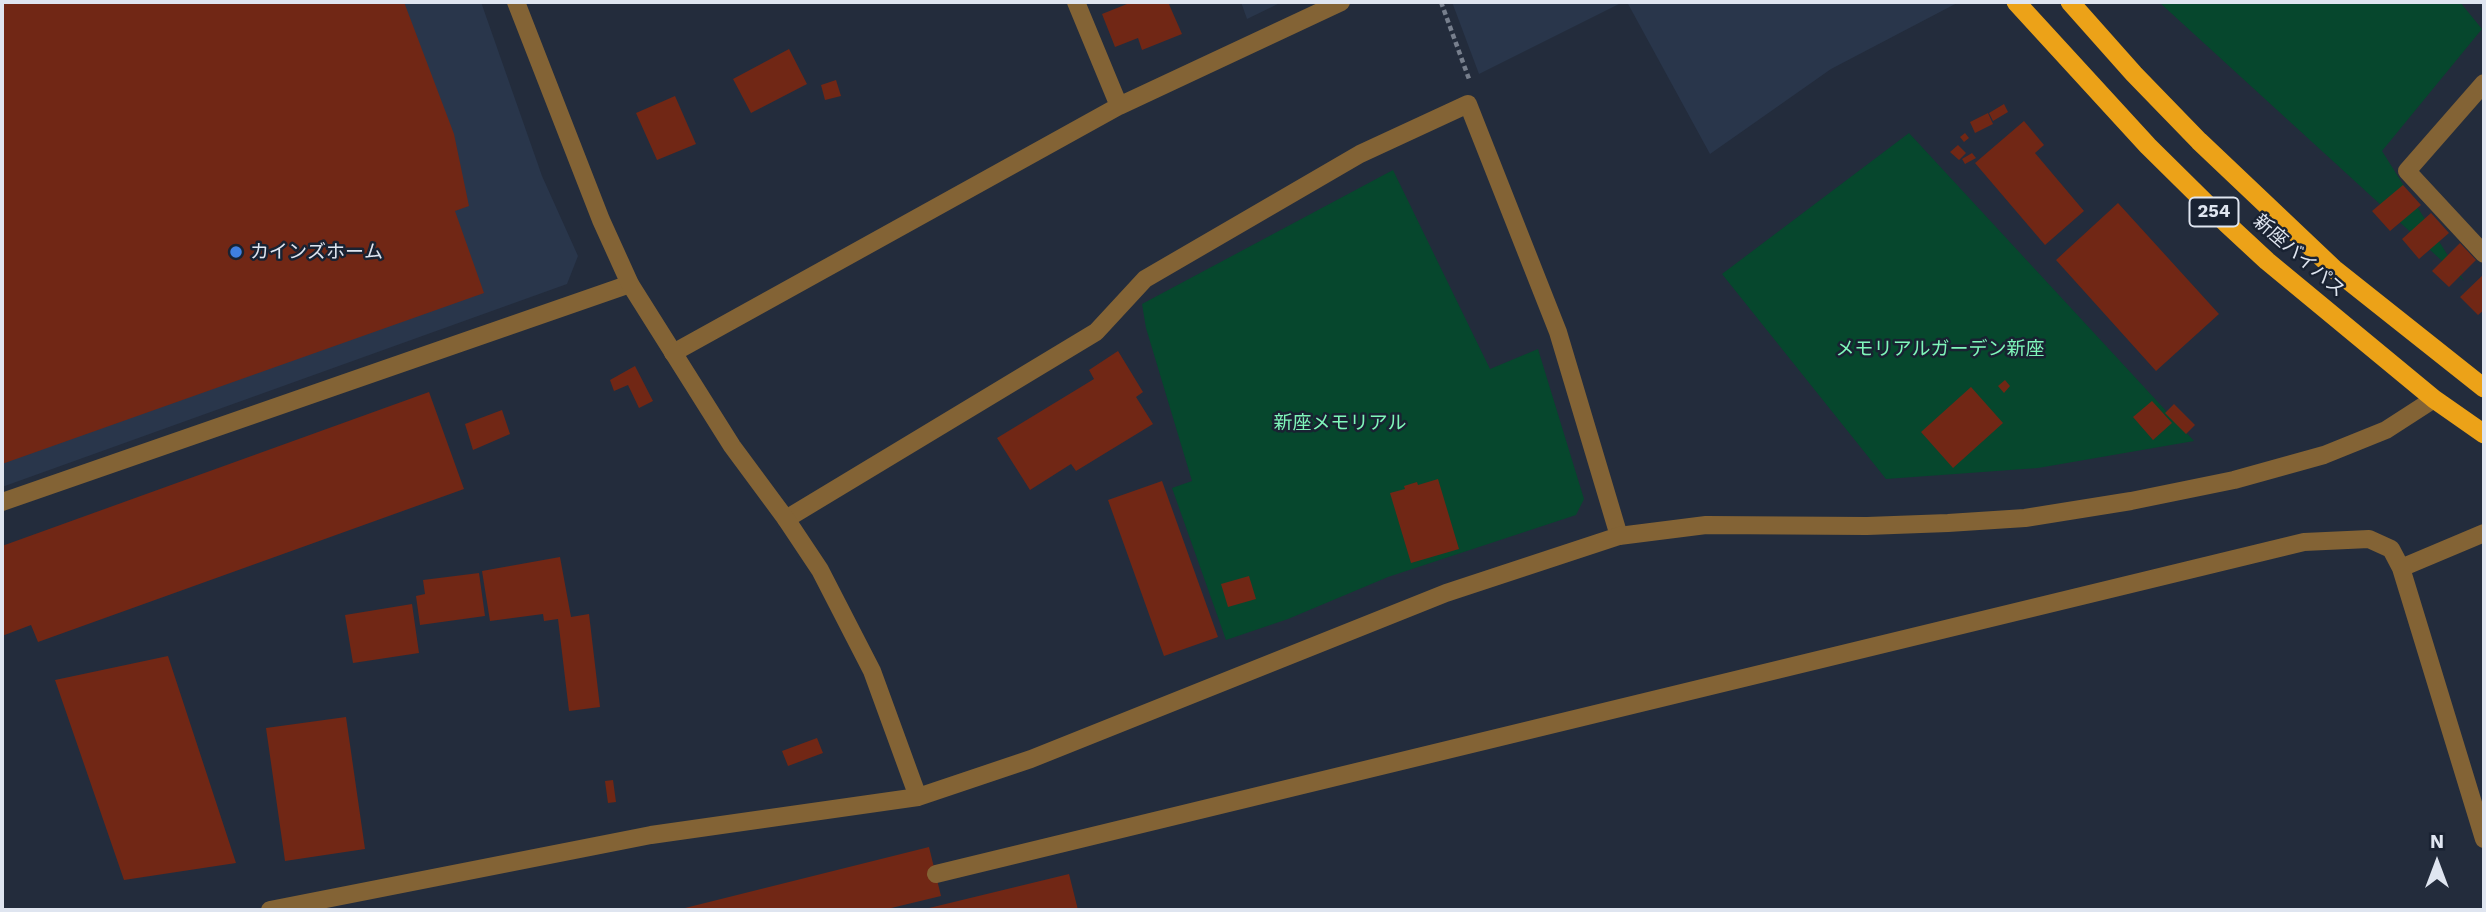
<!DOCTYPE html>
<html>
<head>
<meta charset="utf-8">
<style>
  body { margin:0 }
  #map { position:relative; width:2486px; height:912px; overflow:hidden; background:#232c3c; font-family:"Work Sans",sans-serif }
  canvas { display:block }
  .frame { position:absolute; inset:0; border:4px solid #dfe5f0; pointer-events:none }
  .north { position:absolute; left:2402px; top:828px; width:70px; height:70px; -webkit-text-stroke:5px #192232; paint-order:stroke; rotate:0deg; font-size:19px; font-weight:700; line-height:28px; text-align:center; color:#dfe5f0 }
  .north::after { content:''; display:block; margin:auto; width:24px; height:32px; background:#dfe5f0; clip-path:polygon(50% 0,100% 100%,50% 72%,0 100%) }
</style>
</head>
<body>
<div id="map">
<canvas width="2486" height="912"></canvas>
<div class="frame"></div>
<div class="north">N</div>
</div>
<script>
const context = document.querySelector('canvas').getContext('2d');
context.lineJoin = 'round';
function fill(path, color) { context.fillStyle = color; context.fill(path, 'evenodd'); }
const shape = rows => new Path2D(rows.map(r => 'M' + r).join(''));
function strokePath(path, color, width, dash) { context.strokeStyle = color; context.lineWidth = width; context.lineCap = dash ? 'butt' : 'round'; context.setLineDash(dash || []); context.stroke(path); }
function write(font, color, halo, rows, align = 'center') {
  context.font = font + ' "Work Sans","Noto Sans JP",sans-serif'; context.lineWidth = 5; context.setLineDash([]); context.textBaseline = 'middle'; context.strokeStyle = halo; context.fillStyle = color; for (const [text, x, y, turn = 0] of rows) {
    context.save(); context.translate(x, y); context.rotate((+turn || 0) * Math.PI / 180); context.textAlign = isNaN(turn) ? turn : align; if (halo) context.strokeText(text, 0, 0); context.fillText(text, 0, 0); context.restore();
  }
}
const built = shape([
  [2,2,481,2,542,176,578,256,567,284,2,487],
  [1241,2,1282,2,1247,19],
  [1452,2,1623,2,1479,74],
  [1627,2,1959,2,1831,69,1710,154]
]);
const green = shape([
  [2159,2,2460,2,2482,29,2382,151,2464,281],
  [1909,133,2194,441,2038,468,1886,479,1722,274],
  [1393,170,1490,369,1538,349,1584,499,1576,515,1388,577,1288,619,1226,640,1172,488,1192,481,1146,328,1142,304]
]);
const building = shape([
  [2,2,404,2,454,134,469,206,455,211,484,293,2,464],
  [1132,2,1168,2,1182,34,1142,50,1138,38,1115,47,1102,14],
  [789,49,807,84,751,113,733,79],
  [836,80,841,96,825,100,821,85],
  [675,96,696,144,657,160,636,113],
  [2004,104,2008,112,1993,121,1989,113],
  [1988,113,1993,124,1975,133,1970,122],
  [2024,121,2044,145,2035,153,2084,211,2045,245,1975,163],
  [1965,133,1969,138,1964,142,1960,137],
  [1958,145,1966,153,1959,160,1950,152],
  [1972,153,1976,158,1965,164,1962,159],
  [2403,185,2421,205,2390,231,2372,211],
  [2118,203,2219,314,2156,371,2056,260],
  [2431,213,2449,233,2419,259,2402,239],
  [2460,243,2476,260,2449,287,2432,271],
  [2484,274,2484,310,2478,315,2460,297],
  [1118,351,1143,392,1136,397,1153,424,1076,471,1071,464,1030,490,997,438,1094,379,1089,370],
  [635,366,653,401,639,408,628,385,614,391,610,380],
  [2005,380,2010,386,2004,393,1998,386],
  [1971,387,2003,423,1953,468,1921,432],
  [429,392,464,489,38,642,31,625,2,636,2,546],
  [2152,401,2172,423,2153,440,2133,417],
  [2174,404,2195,425,2186,434,2165,413],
  [502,410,510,434,473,450,465,424],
  [1438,479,1459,549,1411,563,1390,493,1405,489,1404,486,1417,482,1418,485],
  [1162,481,1218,637,1164,656,1108,500],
  [560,557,571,617,589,614,600,707,569,711,558,619,544,621,543,614,490,621,482,571],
  [479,573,485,616,420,625,416,596,425,594,423,580],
  [1249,576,1256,599,1228,607,1221,584],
  [412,604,419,653,353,663,345,615],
  [168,656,236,863,124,880,55,680],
  [346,717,365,849,285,861,266,728],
  [817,738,823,753,788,766,782,751],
  [613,780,616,802,608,803,605,781],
  [929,847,941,896,883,910,677,910],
  [1069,874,1078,910,925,910,925,909]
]);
const path = shape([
  [1441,2,1469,79]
]);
const service = shape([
  [2484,83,2407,171,2484,254],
  [2484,533,2401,568,2484,839],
  [936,874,2304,542,2369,539,2391,549,2401,568]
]);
const minor = shape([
  [1076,2,1119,106],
  [673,353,1119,106,1341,2],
  [2,502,630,284],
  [786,519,1096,332,1145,279,1360,154,1468,104,1558,332,1619,536]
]);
const tertiary = shape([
  [516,2,601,220,630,284,732,446,786,519,820,570,872,671,918,797],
  [270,910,651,835,918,797,1031,759,1446,593,1619,536,1706,525,1867,526,1948,523,2025,518,2131,501,2234,480,2324,455,2386,430,2434,399]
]);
const trunk = shape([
  [2016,2,2148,146,2226,223,2267,261,2434,399,2484,434],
  [2070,2,2134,74,2199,141,2334,269,2484,388]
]);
const markers = [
  [236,252,7,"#3f7fe0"]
];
const shields = [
  [2214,212,49]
];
const shieldNames = [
  ["254",2214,212]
];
const poiNames = [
  ["カインズホーム",250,252]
];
const streetNames = [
  ["新座バイパス",2299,256,41]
];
const parkNames = [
  ["メモリアルガーデン新座",1940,349],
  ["新座メモリアル",1340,423]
];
fill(built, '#29364b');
fill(green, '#06472d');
fill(building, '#712715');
strokePath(path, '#777f8d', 4.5, [5, 3.5]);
strokePath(service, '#836335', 18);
strokePath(minor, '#836335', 18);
strokePath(tertiary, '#836335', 18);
strokePath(trunk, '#eca218', 19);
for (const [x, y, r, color] of markers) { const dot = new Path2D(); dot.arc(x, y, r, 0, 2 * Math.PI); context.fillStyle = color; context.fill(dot); strokePath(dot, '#192232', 2.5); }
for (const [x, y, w] of shields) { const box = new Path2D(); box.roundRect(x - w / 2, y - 14.5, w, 29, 5); context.fillStyle = '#192232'; context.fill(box); strokePath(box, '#dfe5f0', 2); }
write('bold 18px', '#dfe5f0', null, shieldNames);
write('19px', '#dfe5f0', '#192232', poiNames, 'left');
write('19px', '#dfe5f0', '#192232', streetNames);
write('19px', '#7ff6ba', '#192232', parkNames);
</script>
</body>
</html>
